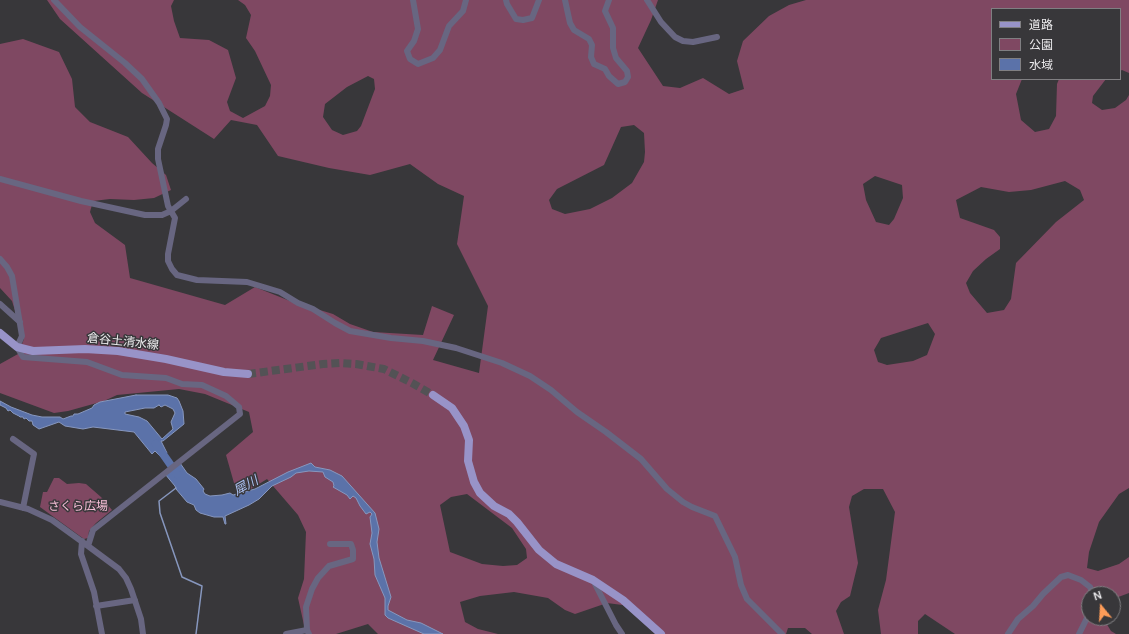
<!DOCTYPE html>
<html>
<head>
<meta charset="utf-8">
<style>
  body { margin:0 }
  #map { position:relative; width:1129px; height:634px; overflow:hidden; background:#38373a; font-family:Manrope,"Noto Sans JP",sans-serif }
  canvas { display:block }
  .legend { position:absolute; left:991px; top:8px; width:130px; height:72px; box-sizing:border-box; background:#38373a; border:1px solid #807f82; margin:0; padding:5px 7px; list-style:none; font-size:12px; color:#edecee }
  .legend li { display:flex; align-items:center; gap:8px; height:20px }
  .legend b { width:20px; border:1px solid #807f82 }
  .north { position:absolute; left:1081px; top:586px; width:40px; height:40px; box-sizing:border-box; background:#38373a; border:1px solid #807f82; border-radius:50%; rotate:342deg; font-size:11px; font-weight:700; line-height:16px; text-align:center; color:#edecee }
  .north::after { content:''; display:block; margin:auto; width:14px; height:18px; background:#fe9c58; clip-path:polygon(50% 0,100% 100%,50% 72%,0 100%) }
</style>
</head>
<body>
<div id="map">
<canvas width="1129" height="634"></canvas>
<ul class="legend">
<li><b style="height:5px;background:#9893c8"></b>道路</li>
<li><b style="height:11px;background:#7f4862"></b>公園</li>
<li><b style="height:11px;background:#5b72a9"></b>水域</li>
</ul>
<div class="north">N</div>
</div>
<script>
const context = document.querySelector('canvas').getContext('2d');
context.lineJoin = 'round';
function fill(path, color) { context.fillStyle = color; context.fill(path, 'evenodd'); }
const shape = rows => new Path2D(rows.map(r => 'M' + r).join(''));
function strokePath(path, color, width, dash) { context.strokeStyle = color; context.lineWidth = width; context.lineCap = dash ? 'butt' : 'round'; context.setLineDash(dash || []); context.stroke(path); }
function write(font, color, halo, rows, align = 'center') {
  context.font = font + ' Manrope,"Noto Sans JP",sans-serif'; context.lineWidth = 3; context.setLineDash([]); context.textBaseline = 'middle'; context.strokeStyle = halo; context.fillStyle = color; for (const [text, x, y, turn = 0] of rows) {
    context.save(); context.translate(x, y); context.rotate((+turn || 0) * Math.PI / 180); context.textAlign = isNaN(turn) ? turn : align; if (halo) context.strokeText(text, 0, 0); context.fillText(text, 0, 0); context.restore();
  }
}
const green = shape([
  [47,0,174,0,171,6,174,21,180,38,209,40,228,50,236,78,227,102,230,111,243,118,265,106,270,96,271,85,255,51,246,38,251,15,245,5,238,0,658,0,651,20,638,48,663,86,680,88,703,78,729,94,744,89,737,61,743,41,769,16,789,5,806,0,1129,0,1129,73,1122,70,1120,71,1120,9,992,9,992,79,1022,79,1016,94,1021,120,1035,132,1049,129,1056,116,1057,84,1059,79,1106,79,1093,96,1092,103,1102,110,1115,108,1126,100,1129,95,1129,488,1119,494,1099,522,1089,552,1087,568,1098,571,1119,564,1129,557,1129,593,1113,599,1113,594,1089,594,1089,618,1103,618,1111,631,1116,634,955,634,925,614,918,621,918,634,881,634,878,610,886,580,895,512,883,489,864,489,852,496,849,507,858,563,850,596,841,602,836,611,844,634,812,634,805,628,788,628,786,634,661,634,630,606,607,603,575,614,565,610,548,598,514,592,480,596,460,602,465,622,478,629,498,634,378,634,368,624,336,634,306,634,298,598,304,579,306,532,298,515,267,479,238,497,226,455,253,432,249,412,205,394,179,389,117,395,104,401,68,411,54,413,0,393,0,364,18,354,24,339,12,301,0,288,0,44,23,39,59,52,72,79,75,107,90,122,128,137,152,163,166,175,171,190,154,198,134,200,110,199,93,201,90,212,95,223,125,245,130,278,225,305,255,287,290,301,333,314,350,324,373,332,423,335,432,306,454,315,433,360,479,373,488,306,457,244,464,196,438,184,410,164,370,175,329,168,278,156,257,125,231,120,214,139,142,93,60,19],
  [368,76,374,79,375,89,361,126,357,131,343,135,332,130,323,117,325,104,347,87],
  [634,125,644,133,645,152,644,162,632,183,612,198,590,209,565,214,552,209,549,200,557,189,604,165,621,127],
  [875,176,902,185,903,198,894,219,889,225,876,222,866,200,863,184],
  [1065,181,1080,190,1084,200,1056,222,1016,263,1011,299,1004,310,987,313,970,293,966,283,973,271,986,259,1000,249,1000,237,994,230,960,218,956,200,981,187,1009,192,1031,190],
  [928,323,935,334,927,355,913,361,887,365,878,362,874,350,881,338],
  [467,494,512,528,526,549,527,558,517,565,503,566,482,564,450,552,440,505,451,497],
  [54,478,59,478,67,484,79,483,86,484,101,497,112,510,96,523,89,531,88,538,84,539,40,507,43,492,47,492]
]);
const water = shape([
  [136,395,168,395,177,398,179,401,183,411,184,424,163,441,161,441,167,453,165,454,164,452,161,454,162,456,161,457,155,451,152,454,134,432,93,427,83,429,65,426,59,422,39,429,33,425,32,421,29,421,26,418,24,419,23,417,20,417,19,416,13,413,10,410,8,411,6,408,0,405,0,401,11,407,32,415,42,417,60,417,63,419,71,416,73,416,74,414,78,414,92,408,94,405,100,402,136,395],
  [159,405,161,407,165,405,173,409,175,413,171,422,173,429,162,439,147,421,139,417,125,414,125,412,145,408,154,408,159,405],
  [180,463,187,473,196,479,204,489,203,491,205,494,210,496,222,495,230,493,233,495,255,489,288,472,311,463,315,467,330,470,342,476,375,513,379,529,377,542,379,558,391,597,388,606,388,610,407,620,421,623,443,634,424,634,388,618,385,615,385,598,375,575,374,559,370,544,372,533,370,517,372,514,370,512,366,514,360,506,356,498,353,496,350,499,347,495,333,487,334,486,333,482,325,477,323,472,309,471,296,473,291,477,272,486,259,499,249,505,225,516,226,524,225,524,223,517,214,517,200,513,196,510,194,505,187,502,176,489,175,486,165,474,180,463]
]);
const stream = shape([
  [176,488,159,501,160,513,182,577,202,586,196,634]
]);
const river = shape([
  [156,444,177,474]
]);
const majorTunnel = shape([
  [248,374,323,364,340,363,356,364,384,369,412,383,433,395]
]);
const minor = shape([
  [54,0,80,27,125,63,142,79,159,103,167,119,166,125,158,149,158,159,168,206,175,218,168,254,168,261,172,269,177,275,197,280,247,282,280,292,298,303,313,309,335,323,350,331,391,338,423,341,456,348,502,363,530,376,551,390,577,412,606,432,641,459,667,489,683,502,692,507,715,516,735,557,741,585,747,599,782,634],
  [413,0,418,29,414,41,407,51,410,59,418,64,433,58,440,50,449,26,463,11,466,0],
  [506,0,507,4,516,19,523,20,532,18,539,0],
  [565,0,570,23,574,30,589,39,592,45,591,57,594,64,605,69,609,76,618,84,625,82,628,77,627,71,616,58,613,48,613,28,605,11,609,0],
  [647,0,661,22,675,37,683,41,693,42,717,37],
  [0,179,81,201,145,215,162,215,171,211,186,199],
  [0,259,7,267,12,276,22,336,17,347,23,357,87,362,122,375,166,378,182,384,202,385,226,396,239,407,240,414,93,530,88,546,119,569,126,578,131,589,141,619,143,634],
  [0,304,20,322],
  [13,439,34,454,23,508],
  [0,502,28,509,52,520,88,546],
  [82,541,81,554,94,592,102,634],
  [593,580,616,625,622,634],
  [96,606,135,600],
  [286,634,307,630],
  [309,634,307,630,306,607,312,589,318,578,329,566,353,559,353,550,351,544,330,544],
  [1008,634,1018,619,1033,606,1043,594,1061,577,1068,575,1081,580,1090,587,1093,594],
  [1079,634,1089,614]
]);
const major = shape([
  [0,333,17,347,33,351,85,349,118,351,166,359,224,372,248,374],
  [433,395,452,408,464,426,469,440,468,461,474,482,480,493,494,506,509,514,517,522,539,550,556,564,593,580,623,600,661,634]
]);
const streetNames = [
  ["倉谷土清水線",123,342,6]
];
const parkNames = [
  ["さくら広場",78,507]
];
const waterNames = [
  ["犀川",246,486,-29]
];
fill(green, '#7f4862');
fill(water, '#5b72a9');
strokePath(water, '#8797be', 1);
strokePath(stream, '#8797be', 1.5);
strokePath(river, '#5b72a9', 8);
strokePath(majorTunnel, '#535255', 8, [8, 4]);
strokePath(minor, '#686681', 6);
strokePath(major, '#9893c8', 8);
write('12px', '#edecee', '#38373a', streetNames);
write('12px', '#f7bed7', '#38373a', parkNames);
write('italic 13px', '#adc1f2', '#38373a', waterNames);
</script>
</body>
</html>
